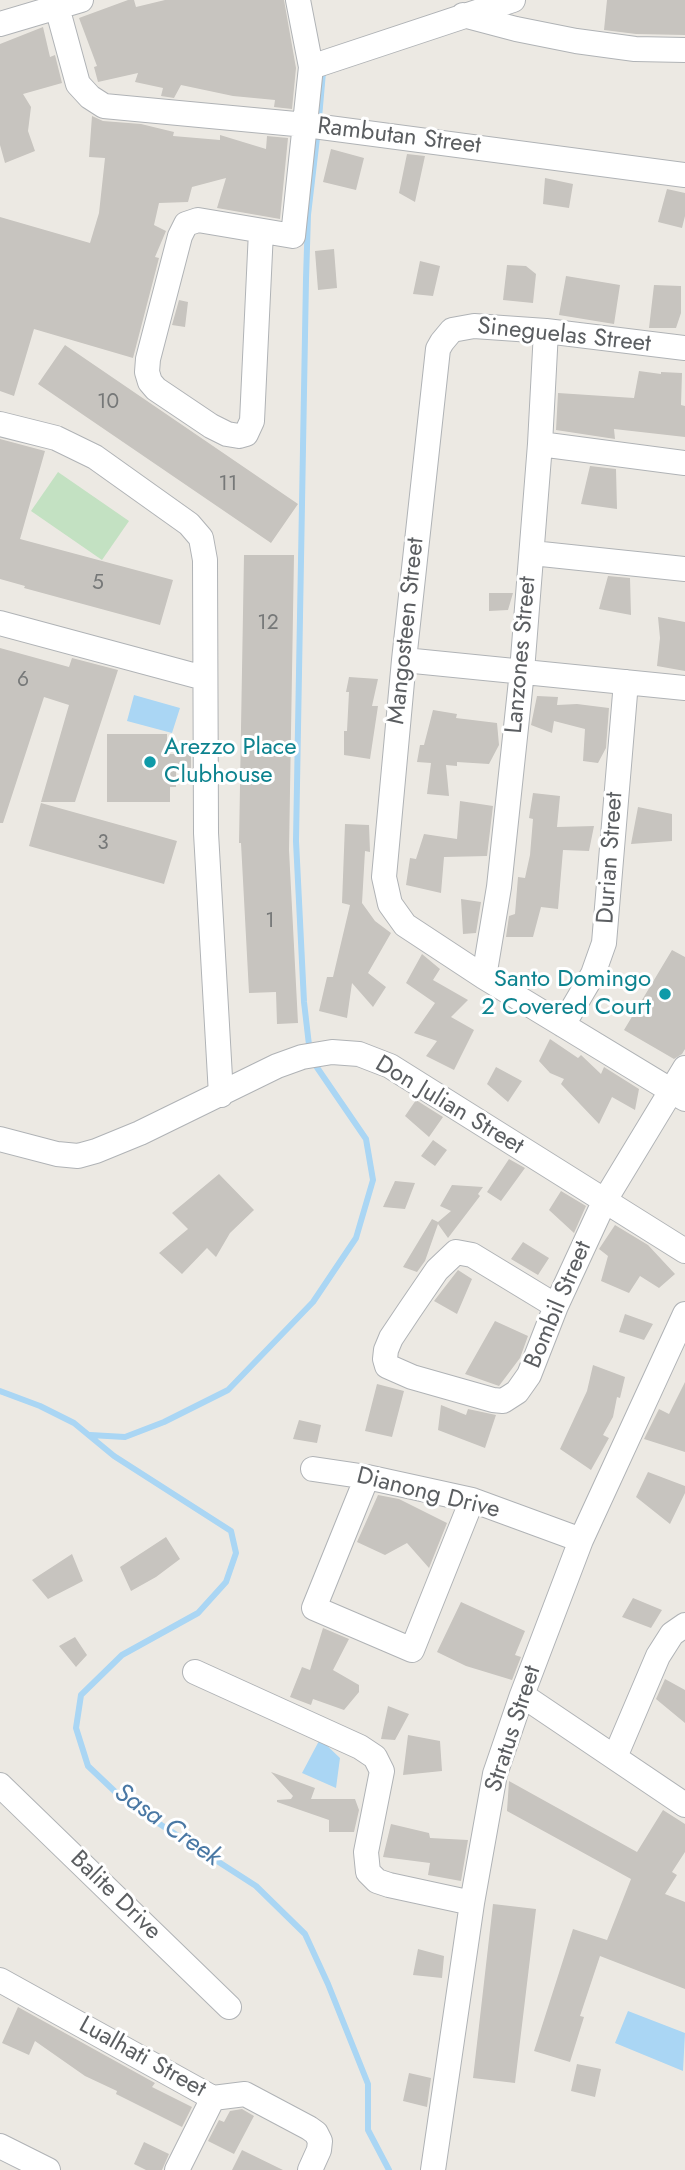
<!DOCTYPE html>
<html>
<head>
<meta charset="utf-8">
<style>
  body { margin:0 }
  canvas { display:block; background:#ece9e3 }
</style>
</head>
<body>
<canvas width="685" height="2170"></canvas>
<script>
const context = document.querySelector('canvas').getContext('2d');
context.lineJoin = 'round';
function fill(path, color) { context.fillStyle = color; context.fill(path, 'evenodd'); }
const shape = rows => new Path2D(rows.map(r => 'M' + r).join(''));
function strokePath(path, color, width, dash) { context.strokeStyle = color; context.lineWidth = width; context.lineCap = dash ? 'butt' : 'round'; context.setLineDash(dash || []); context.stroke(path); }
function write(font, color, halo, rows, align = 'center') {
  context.font = font + ' Jost,sans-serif'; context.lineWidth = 6; context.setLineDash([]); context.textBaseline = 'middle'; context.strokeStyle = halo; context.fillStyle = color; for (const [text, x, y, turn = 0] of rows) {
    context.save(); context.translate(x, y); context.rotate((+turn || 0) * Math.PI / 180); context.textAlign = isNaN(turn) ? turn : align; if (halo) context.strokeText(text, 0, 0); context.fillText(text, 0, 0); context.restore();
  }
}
const green = shape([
  [58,472,129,521,102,560,31,511]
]);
const water = shape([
  [134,695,180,708,172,733,127,721],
  [320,1739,340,1758,336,1788,302,1773],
  [628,2011,685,2033,683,2071,615,2043]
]);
const stream = shape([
  [319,118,323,72],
  [309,1045,304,1002,296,841,306,279,308,215,317,138],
  [0,1391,40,1406,74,1423,114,1456,231,1531,236,1553,226,1582,198,1613,122,1655,81,1695,76,1728,88,1766,127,1803,256,1886,305,1934,328,1984,368,2084,368,2130,389,2170],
  [90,1435,125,1437,164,1422,228,1390,313,1302,356,1238,373,1180,366,1139,316,1066]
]);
const building = shape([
  [128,0,134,0,136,7,165,0,284,0,296,68,292,109,274,107,275,100,233,96,181,85,174,98,161,96,163,88,135,82,138,73,98,82,94,67,97,66,79,18],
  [607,0,685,0,685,35,636,34,604,30],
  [43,27,50,57,55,55,62,83,23,94,31,107,28,131,35,151,5,163,0,145,0,44],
  [92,116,103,121,141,124,174,132,173,136,220,140,220,135,266,149,267,136,288,138,280,219,217,208,226,178,192,187,188,202,159,203,154,225,166,231,155,257,159,258,133,358,34,329,14,396,0,391,0,217,90,243,99,213,105,158,89,157],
  [331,149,364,158,356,190,323,182],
  [407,154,425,156,415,202,399,193],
  [545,178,573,184,569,208,543,204],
  [667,189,685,193,685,216,682,228,658,222],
  [334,249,337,288,318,290,315,251],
  [420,261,440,266,433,296,413,294],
  [507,265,526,266,536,274,533,303,503,300],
  [566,276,620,285,614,324,559,315],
  [654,285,681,286,681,313,676,328,649,328],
  [179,300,188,302,185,327,172,325],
  [65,345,298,504,271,543,38,384],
  [639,371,661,374,661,372,682,373,681,405,685,406,685,437,614,429,615,439,556,430,558,393,634,398],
  [0,439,45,451,20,539,173,580,160,625,24,588,25,586,0,579],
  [590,466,616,469,617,509,581,504],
  [244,555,294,555,289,850,298,1023,277,1024,276,992,249,993,241,843,239,843],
  [608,576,630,578,631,615,599,609],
  [489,593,513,593,508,610,489,611],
  [658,617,685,622,685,671,657,666,660,638],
  [0,648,69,667,72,658,118,670,75,802,41,802,69,705,44,697,3,823,0,823],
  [349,677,378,679,372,706,378,706,370,759,344,755,344,731,347,731,349,692,346,692],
  [537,696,558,697,557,705,577,704,609,708,606,748,598,763,583,761,585,729,554,721,552,733,531,725],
  [433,710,457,714,456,718,497,723,499,745,489,764,457,762,457,766,446,765,449,796,427,794,431,763,417,762,420,745,424,745],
  [107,734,167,734,167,754,191,754,191,771,176,771,176,787,170,787,170,802,107,802],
  [533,793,560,796,557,827,594,826,589,851,563,850,558,909,541,907,533,937,506,937,509,916,515,914,518,877,525,878,530,855,533,819,529,818],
  [460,801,493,806,487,856,444,857,441,893,406,885,410,858,416,859,424,834,457,839],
  [41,803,177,841,164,884,29,846],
  [638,807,672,814,672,841,631,844],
  [345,824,369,825,370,852,365,851,362,903,375,921,391,933,368,973,386,987,373,1007,352,983,347,1018,319,1011,327,977,333,977,350,905,342,903],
  [461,899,481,902,476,933,463,934],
  [672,950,685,957,685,1049,682,1054,674,1059,624,1030],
  [422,954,440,969,433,980,468,1000,451,1017,474,1030,454,1070,426,1056,437,1041,414,1033,435,1003,406,983],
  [550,1039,578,1058,581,1055,601,1074,604,1067,639,1089,635,1110,612,1097,599,1124,561,1084,564,1079,550,1073,539,1061],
  [496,1067,522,1081,508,1102,487,1084],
  [416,1100,443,1117,429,1137,405,1116],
  [433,1140,447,1150,435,1166,421,1156],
  [509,1159,525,1168,501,1201,487,1192],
  [219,1174,254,1210,230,1233,216,1257,207,1248,182,1274,159,1253,188,1229,172,1213],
  [395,1181,415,1183,405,1209,383,1207],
  [452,1185,483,1187,478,1194,480,1196,448,1238,438,1224,425,1261,417,1272,403,1267,432,1219,438,1222,451,1211,440,1206],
  [561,1191,586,1206,574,1233,549,1210],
  [615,1225,648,1245,675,1274,659,1288,640,1276,629,1293,601,1281,608,1256,599,1249],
  [523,1242,549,1258,538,1275,511,1259],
  [458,1270,472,1279,457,1314,434,1301],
  [625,1314,653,1324,644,1340,619,1332],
  [495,1321,528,1336,520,1358,499,1386,465,1374],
  [593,1365,625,1377,620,1398,617,1397,613,1417,603,1435,609,1438,591,1470,560,1449,587,1391],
  [685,1382,685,1452,644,1439,659,1409,669,1414],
  [377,1384,404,1391,392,1437,365,1431],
  [441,1405,466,1415,468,1409,496,1415,485,1448,438,1430],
  [299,1420,321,1425,317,1443,293,1439],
  [648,1472,685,1486,685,1493,670,1524,636,1497],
  [378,1495,399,1499,447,1523,429,1568,407,1543,385,1555,357,1542],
  [166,1537,180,1559,156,1577,131,1591,120,1567],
  [72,1554,83,1581,48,1599,32,1580],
  [633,1598,662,1610,651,1628,622,1617],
  [461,1602,525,1631,515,1655,521,1657,512,1680,466,1666,437,1652],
  [323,1628,349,1639,333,1670,359,1685,359,1692,344,1710,313,1699,311,1705,290,1697,302,1667,310,1670],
  [75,1637,87,1655,76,1667,59,1646],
  [665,1679,685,1690,685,1723,656,1699],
  [388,1706,409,1714,395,1740,381,1739],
  [408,1735,440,1741,442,1771,403,1775],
  [271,1772,315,1788,311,1799,355,1799,359,1810,354,1832,329,1832,329,1820,277,1802,277,1800,291,1799,293,1796],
  [509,1781,637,1852,663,1810,685,1824,685,1852,672,1872,677,1875,665,1894,685,1902,685,1989,600,1956,580,2016,584,2017,570,2062,534,2051,573,1929,607,1940,631,1879,507,1811],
  [391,1824,429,1833,430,1838,468,1840,461,1881,428,1875,430,1863,383,1857],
  [493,1904,536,1909,515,2083,473,2078],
  [418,1949,444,1956,442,1978,413,1975],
  [18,2007,155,2083,152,2087,192,2107,182,2127,116,2094,117,2091,85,2076,35,2041,29,2055,2,2043],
  [577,2064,601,2069,595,2097,571,2091],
  [409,2073,431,2078,427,2107,403,2101],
  [242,2109,254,2116,234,2154,208,2141,219,2120,224,2122,230,2111],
  [144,2142,169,2154,162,2170,146,2170,134,2164],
  [242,2150,283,2170,232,2170]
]);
const minor = shape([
  [57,7,78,84,90,97,104,106,306,125,685,175],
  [463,15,516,29,576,41,635,49,685,50],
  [0,24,81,0],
  [311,67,513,0],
  [261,231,252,421,246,434,239,436,227,434,211,426,156,389,150,382,147,372,148,359,180,236,186,224,198,220,293,236,311,67,298,0],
  [685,348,546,331,474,326,452,330,442,342,438,349,404,660,384,877,390,904,405,925,484,977,685,1099],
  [0,424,56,438,95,457,189,524,201,538,205,560,206,833,221,1095],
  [540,444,685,463],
  [532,553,685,569],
  [0,623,204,678],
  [404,660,685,688],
  [484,977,499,887,522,671,540,444,546,331],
  [563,1025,593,974,604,943,626,682],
  [0,1139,57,1154,78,1156,96,1151,140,1133,277,1066,302,1057,332,1052,359,1054,390,1066,685,1251],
  [556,1306,472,1255,456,1252,437,1270,409,1311,391,1338,386,1350,385,1359,387,1366,412,1377,493,1400,503,1401,517,1392,529,1375,556,1306,605,1200,685,1068],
  [313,1469,367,1477,472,1500,581,1540],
  [367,1477,314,1608,412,1650,472,1500],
  [195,1672,360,1747,375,1757,382,1771,366,1852,368,1872,377,1881,389,1885,472,1903],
  [522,1695,685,1805],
  [615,1757,658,1656,672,1634,685,1625],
  [0,1785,229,2007],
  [0,1980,213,2098,245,2094,309,2128,316,2133,320,2141,319,2150,310,2170],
  [0,2146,48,2170],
  [177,2170,213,2098],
  [433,2170,472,1903,495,1774,522,1695,581,1540,685,1314]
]);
const markers = [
  [150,762,7,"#0f9aa8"],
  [665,994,7,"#0f9aa8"]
];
const numberNames = [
  ["10",108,403],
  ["11",228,485],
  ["5",98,584],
  ["12",268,624],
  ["6",23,681],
  ["3",103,844],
  ["1",270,922]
];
const streetNames = [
  ["Rambutan Street",399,137,7],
  ["Sineguelas Street",564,336,6],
  ["Mangosteen Street",407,631,-84],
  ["Lanzones Street",522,655,-85],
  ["Durian Street",611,858,-86],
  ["Don Julian Street",449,1106,31],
  ["Bombil Street",559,1305,-67],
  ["Dianong Drive",428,1494,14],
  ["Stratus Street",514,1729,-72],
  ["Balite Drive",115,1896,44],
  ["Lualhati Street",142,2058,29]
];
const cultureNames = [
  ["Arezzo Place",164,748],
  ["Clubhouse",164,776],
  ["Santo Domingo",651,980,"right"],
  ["2 Covered Court",651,1008,"right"]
];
const waterNames = [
  ["Sasa Creek",167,1826,35]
];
fill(green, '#c3e1c2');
fill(water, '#aad6f4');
strokePath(stream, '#aad6f4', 6);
fill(building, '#c7c4bf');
strokePath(minor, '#b0b3b6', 26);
strokePath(minor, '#fff', 24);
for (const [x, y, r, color] of markers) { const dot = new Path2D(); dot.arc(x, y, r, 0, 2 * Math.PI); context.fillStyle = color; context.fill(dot); strokePath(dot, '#fff', 2.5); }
write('21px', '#767878', null, numberNames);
write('24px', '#5b5e61', '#fff', streetNames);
write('24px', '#0d838f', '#fff', cultureNames, 'left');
write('italic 26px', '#4a78a4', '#fff', waterNames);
</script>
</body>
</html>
